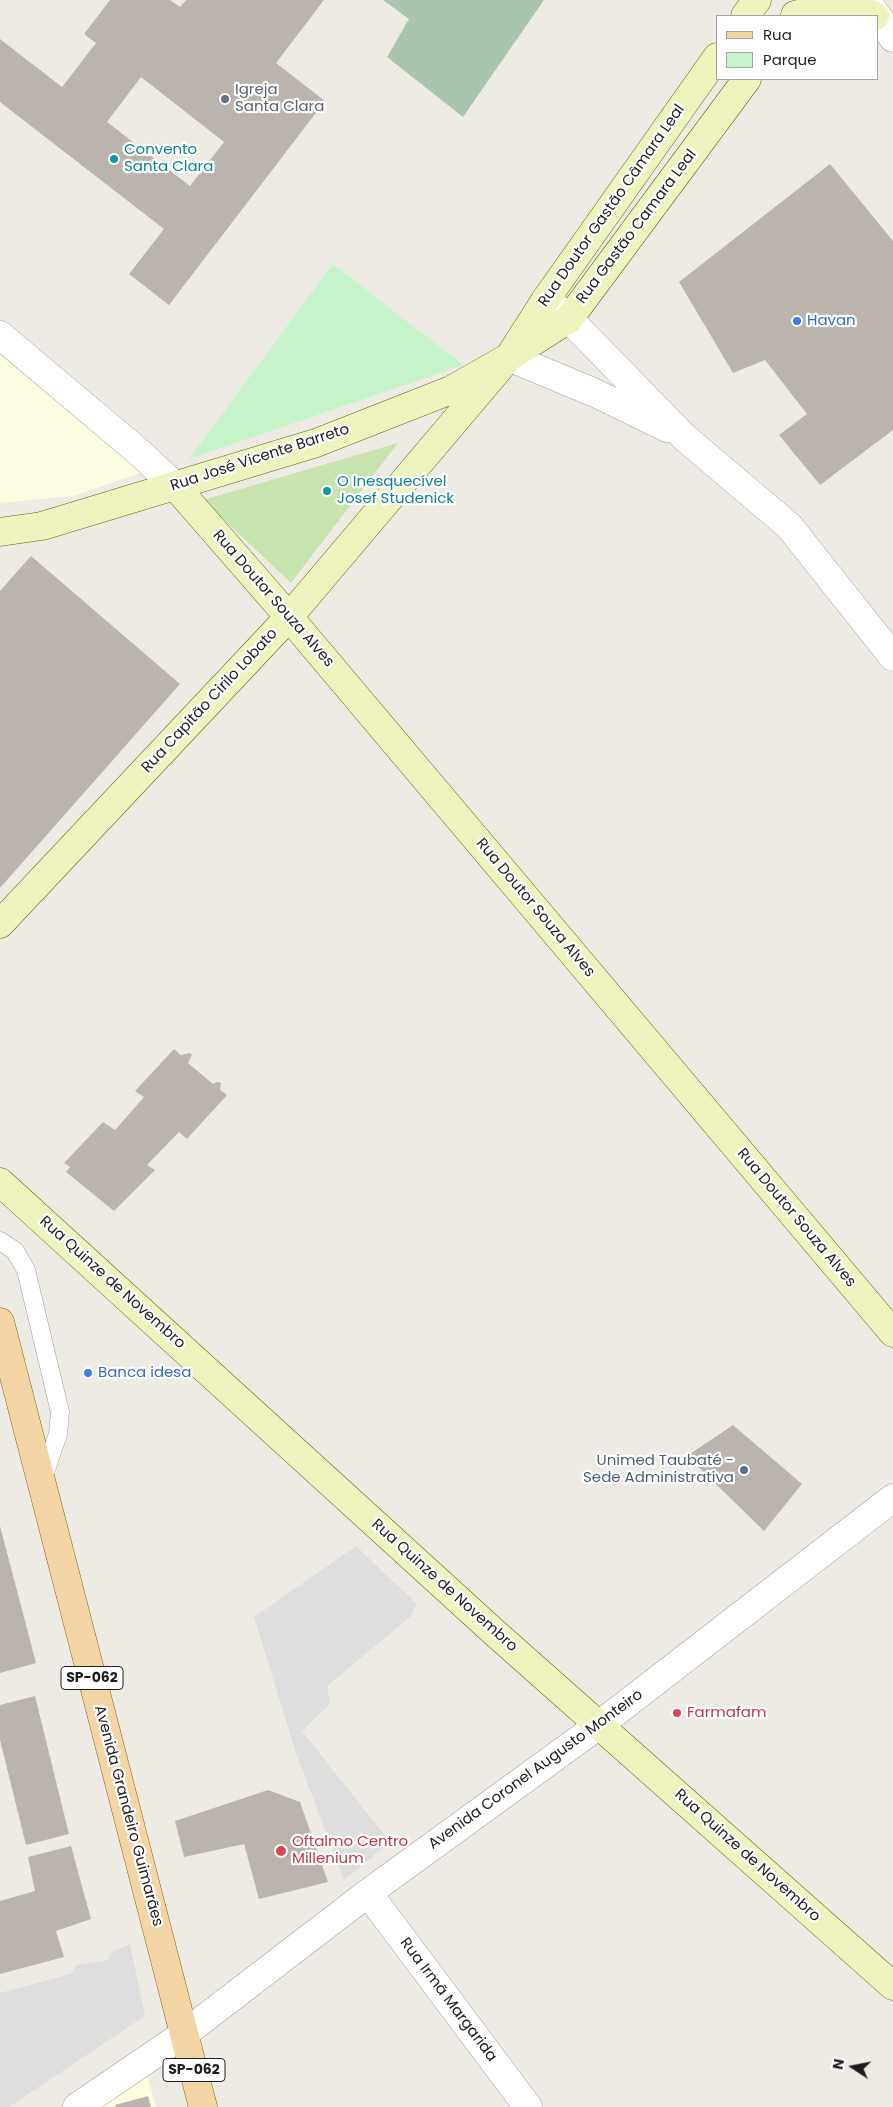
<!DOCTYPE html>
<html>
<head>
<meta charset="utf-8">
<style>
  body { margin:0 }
  #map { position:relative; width:893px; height:2107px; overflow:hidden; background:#eeebe5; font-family:Poppins,sans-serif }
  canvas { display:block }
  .legend { position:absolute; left:716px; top:15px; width:162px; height:65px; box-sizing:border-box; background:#fff; border:1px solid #a5a5a5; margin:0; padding:6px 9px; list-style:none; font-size:15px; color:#1e1e1e }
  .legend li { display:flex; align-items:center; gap:10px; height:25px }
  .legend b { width:25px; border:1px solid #a5a5a5 }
  .north { position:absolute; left:828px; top:2042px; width:50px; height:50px; -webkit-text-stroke:4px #fff; paint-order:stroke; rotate:281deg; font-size:14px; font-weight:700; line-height:20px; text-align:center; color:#1e1e1e }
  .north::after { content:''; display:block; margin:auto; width:18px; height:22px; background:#1e1e1e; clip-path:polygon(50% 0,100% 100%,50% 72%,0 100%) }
</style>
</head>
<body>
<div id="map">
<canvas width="893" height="2107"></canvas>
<ul class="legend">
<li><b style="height:6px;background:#f3d5a5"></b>Rua</li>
<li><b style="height:14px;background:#c6f4cb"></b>Parque</li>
</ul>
<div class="north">N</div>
</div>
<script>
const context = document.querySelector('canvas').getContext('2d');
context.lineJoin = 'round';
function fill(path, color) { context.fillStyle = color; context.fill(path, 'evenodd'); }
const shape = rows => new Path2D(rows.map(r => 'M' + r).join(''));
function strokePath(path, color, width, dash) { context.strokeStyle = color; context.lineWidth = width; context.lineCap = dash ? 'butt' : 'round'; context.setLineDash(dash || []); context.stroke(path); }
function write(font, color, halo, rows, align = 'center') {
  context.font = font + ' Poppins,sans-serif'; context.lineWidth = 4.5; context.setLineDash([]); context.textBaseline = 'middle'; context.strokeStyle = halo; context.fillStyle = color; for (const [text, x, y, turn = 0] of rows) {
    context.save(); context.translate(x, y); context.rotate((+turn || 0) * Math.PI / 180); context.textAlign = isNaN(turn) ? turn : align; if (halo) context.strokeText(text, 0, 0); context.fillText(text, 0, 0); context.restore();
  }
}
const education = shape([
  [0,345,146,471,74,496,0,503],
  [147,2075,156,2107,103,2107]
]);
const grass = shape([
  [398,443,291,583,203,500]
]);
const cemetery = shape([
  [383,0,544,0,463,117,387,57,409,19]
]);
const park = shape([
  [333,264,463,365,189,459]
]);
const parking = shape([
  [356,1546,417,1604,410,1617,327,1686,330,1704,302,1731,390,1842,344,1880,296,1753,254,1617],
  [130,1944,145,2016,9,2107,0,2107,0,1993,71,1974,77,1965,108,1960,112,1952]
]);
const building = shape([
  [110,0,170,0,180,7,186,0,324,0,276,63,325,101,169,305,129,274,164,229,0,102,0,39,62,87,96,43,84,34],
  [141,77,224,142,190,186,107,122],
  [830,164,893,241,893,430,820,485,779,435,807,414,765,360,733,373,679,282],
  [31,556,180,684,0,888,0,591],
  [174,1049,181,1055,190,1053,192,1055,188,1063,213,1084,217,1082,221,1083,220,1090,227,1095,187,1139,179,1132,147,1165,155,1170,114,1211,66,1172,70,1167,64,1163,103,1122,115,1130,144,1097,135,1091],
  [733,1425,802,1484,764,1531,687,1456],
  [0,1526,36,1663,0,1673],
  [35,1696,69,1834,26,1845,0,1740,0,1705],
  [268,1790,300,1802,328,1882,259,1899,244,1844,184,1857,175,1821],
  [71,1846,91,1919,56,1931,64,1957,0,1974,0,1901,35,1891,28,1857],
  [148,2096,151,2107,116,2107,115,2105]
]);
const service = shape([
  [0,1241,15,1251,26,1270,60,1412,58,1434,42,1481]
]);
const minor = shape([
  [866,0,893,38],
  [0,335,140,453,175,486],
  [368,1893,528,2107]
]);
const tertiary = shape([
  [546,299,569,319,684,437,789,526,893,657],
  [509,357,595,393,667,428],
  [77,2107,184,2034,368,1893,599,1725,893,1498]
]);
const secondary = shape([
  [795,15,823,7,841,6,857,8,875,16],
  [745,16,757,0],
  [175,486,289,617,893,1333],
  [0,532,42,526,316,443,451,390,509,357,569,319,747,79],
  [0,924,289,617,509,357,546,299,717,57],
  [0,1182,495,1633,893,1986]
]);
const primary = shape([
  [0,1322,203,2107]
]);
const markers = [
  [225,99,5,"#6b7280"],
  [114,159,5,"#0f9aa8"],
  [797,321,5,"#3f7fe0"],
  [327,491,5,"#0f9aa8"],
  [88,1373,5,"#3f7fe0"],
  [744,1470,5,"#5c6f8a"],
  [677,1713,5,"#e0444e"],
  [281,1851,6,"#e0444e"]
];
const shields = [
  [92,1678,62],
  [194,2070,62]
];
const shieldNames = [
  ["SP-062",92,1678],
  ["SP-062",194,2070]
];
const worshipNames = [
  ["Igreja",235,90],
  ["Santa Clara",235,107]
];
const cultureNames = [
  ["Convento",124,150],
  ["Santa Clara",124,167],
  ["O Inesquecível",337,482],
  ["Josef Studenick",337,499]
];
const streetNames = [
  ["Rua Doutor Gastão Câmara Leal",612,206,-55],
  ["Rua Gastão Camara Leal",637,227,-53],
  ["Rua José Vicente Barreto",260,458,-18],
  ["Rua Doutor Souza Alves",273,599,49],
  ["Rua Capitão Cirilo Lobato",210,701,-47],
  ["Rua Doutor Souza Alves",535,908,50],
  ["Rua Doutor Souza Alves",796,1218,50],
  ["Rua Quinze de Novembro",112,1283,42],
  ["Rua Quinze de Novembro",444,1586,42],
  ["Avenida Coronel Augusto Monteiro",536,1770,-36],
  ["Avenida Grandeiro Guimarães",128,1816,75],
  ["Rua Quinze de Novembro",747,1856,42],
  ["Rua Irmã Margarida",448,2000,53]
];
const shopNames = [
  ["Havan",807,321],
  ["Banca idesa",98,1373]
];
const serviceNames = [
  ["Unimed Taubaté -",734,1461],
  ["Sede Administrativa",734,1478]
];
const healthNames = [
  ["Farmafam",687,1713],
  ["Oftalmo Centro",292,1842],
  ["Millenium",292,1859]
];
fill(education, '#fbfce0');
fill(grass, '#c7e4af');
fill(cemetery, '#a8c5ae');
fill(park, '#c6f4cb');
fill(parking, '#dedede');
fill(building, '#bbb4ae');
strokePath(service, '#a2a2a2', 19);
strokePath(minor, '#a2a2a2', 29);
strokePath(tertiary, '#a2a2a2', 29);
strokePath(secondary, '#5d6b0f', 29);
strokePath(primary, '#8b660e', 29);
strokePath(service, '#fff', 18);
strokePath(minor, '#fff', 28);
strokePath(tertiary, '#fff', 28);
strokePath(secondary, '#eff4be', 28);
strokePath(primary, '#f3d5a5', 28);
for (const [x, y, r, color] of markers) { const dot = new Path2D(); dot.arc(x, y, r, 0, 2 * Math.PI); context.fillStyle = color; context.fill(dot); strokePath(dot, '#fff', 2); }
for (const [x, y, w] of shields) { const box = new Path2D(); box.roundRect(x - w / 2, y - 11.5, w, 23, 4); context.fillStyle = '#fff'; context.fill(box); strokePath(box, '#1e1e1e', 1); }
write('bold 14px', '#1e1e1e', null, shieldNames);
write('15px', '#5b616d', '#fff', worshipNames, 'left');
write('15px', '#0d838f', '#fff', cultureNames, 'left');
write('15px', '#1e1e1e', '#fff', streetNames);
write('15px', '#366cbe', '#fff', shopNames, 'left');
write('15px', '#4e5e75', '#fff', serviceNames, 'right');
write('15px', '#be3a42', '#fff', healthNames, 'left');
</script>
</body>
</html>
